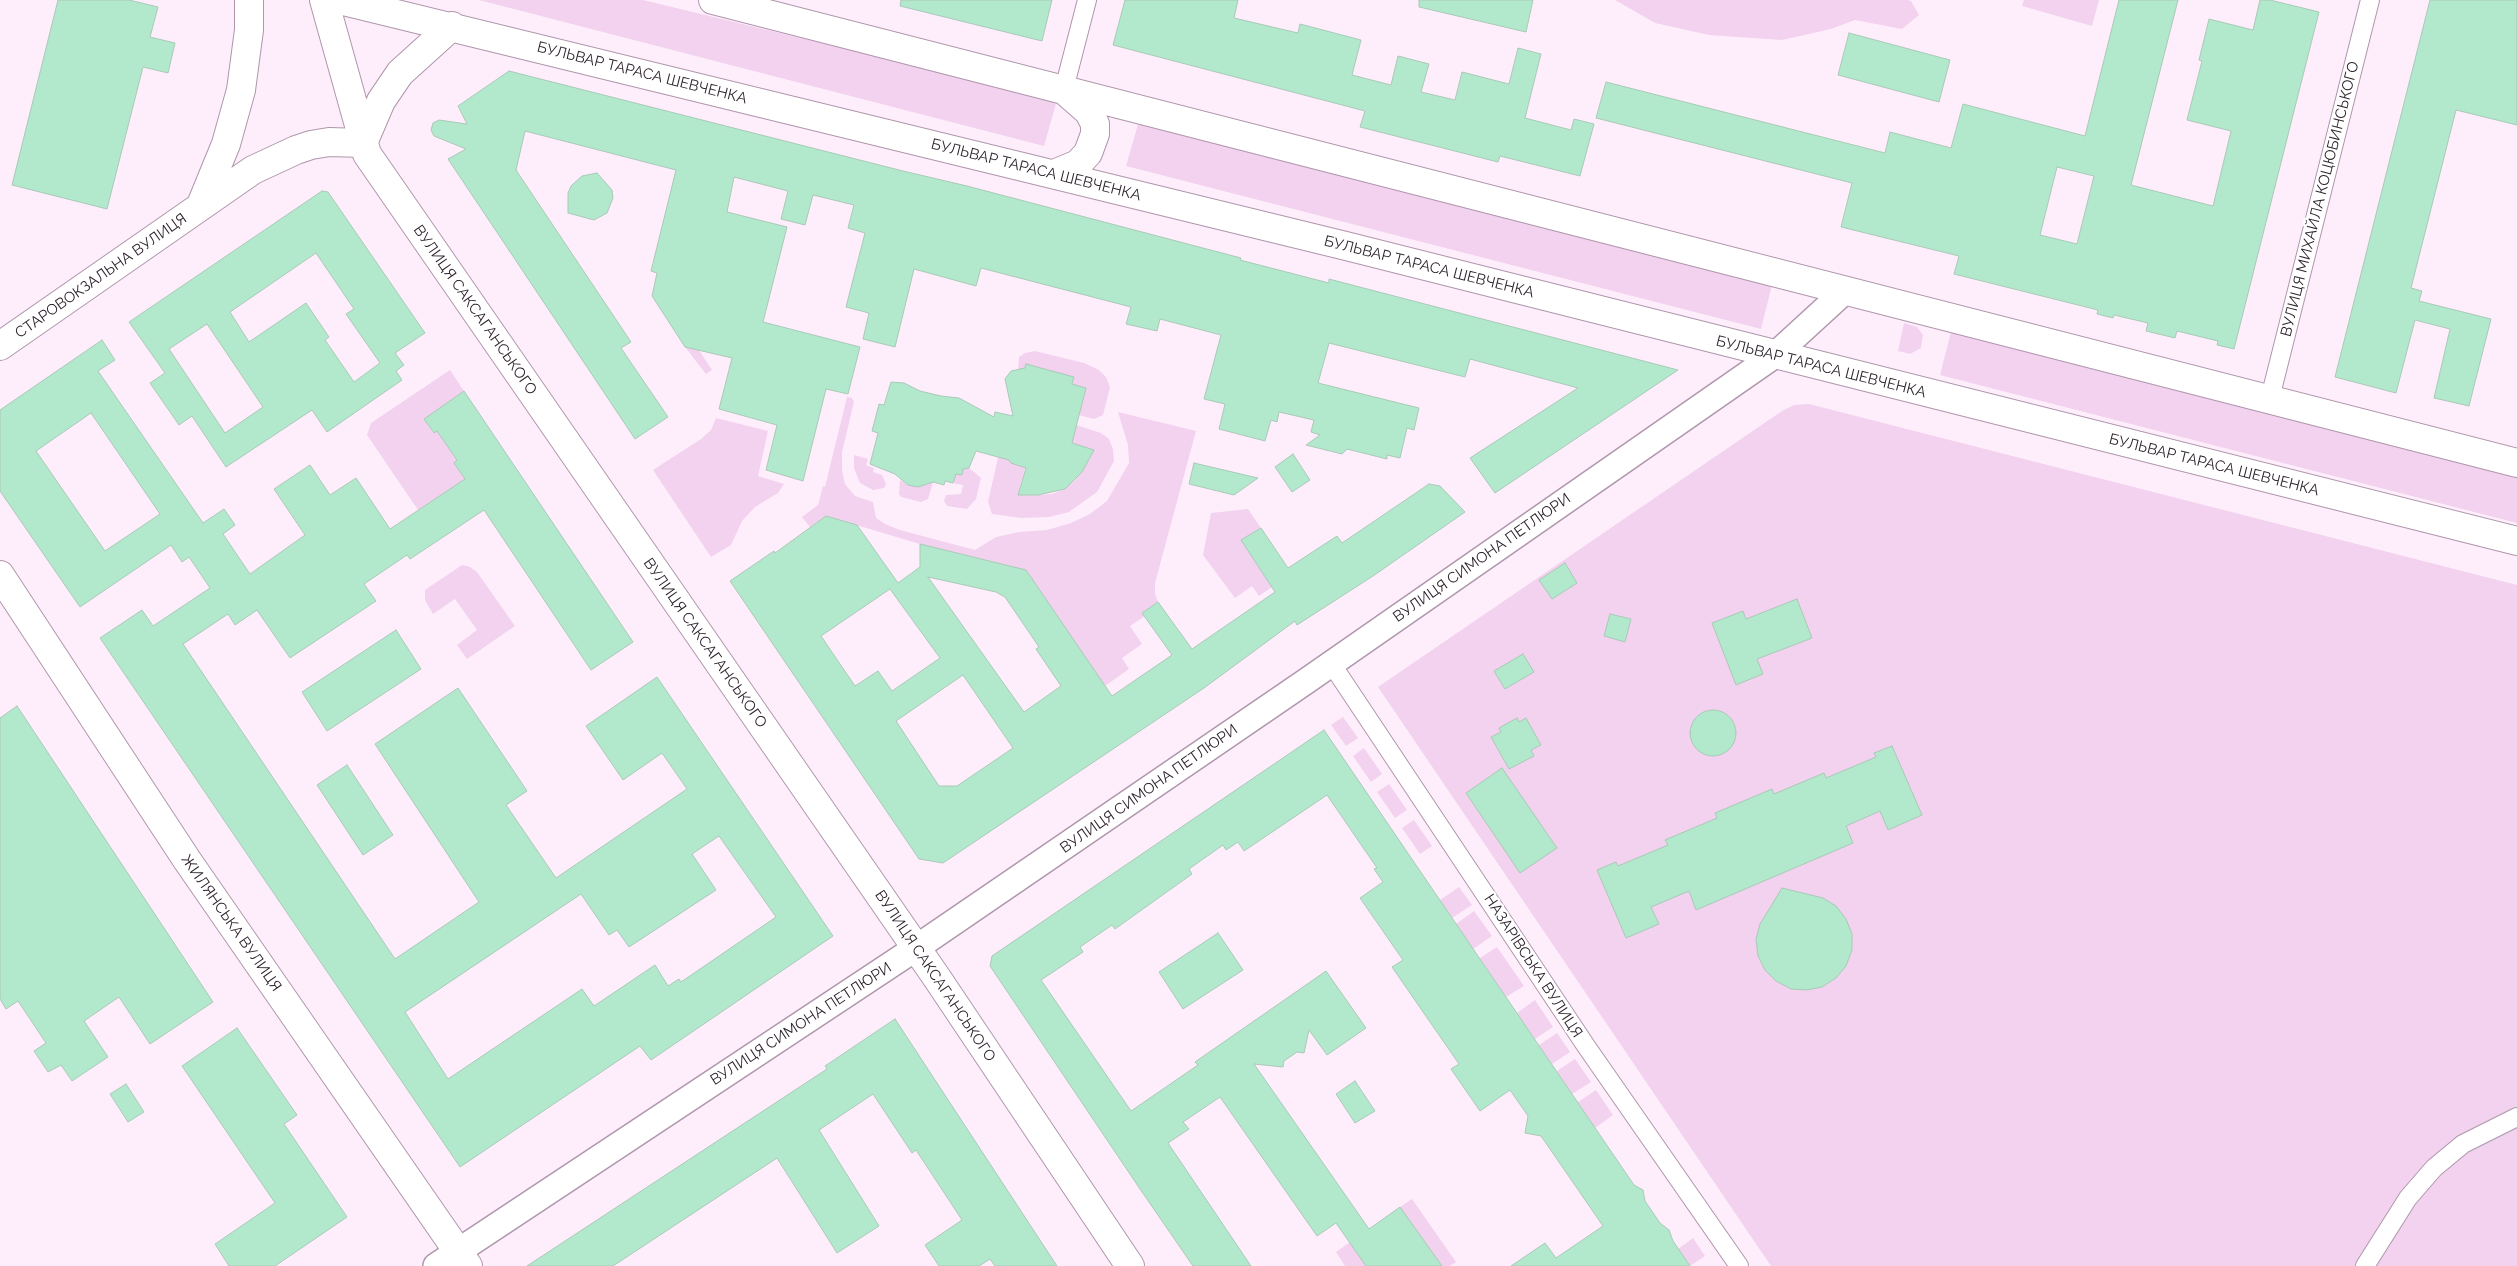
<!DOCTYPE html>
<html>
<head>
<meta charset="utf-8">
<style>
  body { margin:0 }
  canvas { display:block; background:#feeefb }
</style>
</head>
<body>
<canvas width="2517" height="1266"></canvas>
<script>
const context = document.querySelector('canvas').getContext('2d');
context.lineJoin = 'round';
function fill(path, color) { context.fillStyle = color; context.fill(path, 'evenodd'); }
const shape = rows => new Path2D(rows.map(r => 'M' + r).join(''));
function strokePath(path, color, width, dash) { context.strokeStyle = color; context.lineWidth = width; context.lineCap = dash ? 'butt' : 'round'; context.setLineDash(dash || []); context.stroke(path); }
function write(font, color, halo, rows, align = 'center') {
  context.font = font + ' Raleway,sans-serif'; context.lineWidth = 4.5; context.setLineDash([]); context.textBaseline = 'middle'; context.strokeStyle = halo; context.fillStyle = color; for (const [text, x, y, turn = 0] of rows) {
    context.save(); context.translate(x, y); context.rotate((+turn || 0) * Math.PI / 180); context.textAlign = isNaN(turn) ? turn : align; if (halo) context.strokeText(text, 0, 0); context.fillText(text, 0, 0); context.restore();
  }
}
const green = shape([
  [479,0,643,0,1057,100,1044,146],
  [1615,0,1908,0,1911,1,1919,15,1902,29,1855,20,1831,29,1782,40,1709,35,1655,23],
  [2024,0,2099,0,2092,26,2022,6],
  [1139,121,1773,281,1761,329,1126,166],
  [1904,323,1917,327,1923,335,1921,348,1910,354,1898,351],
  [1952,328,2517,473,2517,523,1940,375],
  [685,347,699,350,712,370,706,374],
  [1035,351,1084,363,1099,370,1106,377,1110,387,1103,415,1094,419,1079,415,1086,388,1072,384,1074,377,1018,370,1019,357,1025,353],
  [450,370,464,391,424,419,433,433,437,431,457,460,454,463,465,479,418,510,367,435,371,423],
  [847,397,852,398,854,402,842,452,842,470,845,484,855,496,873,502,876,518,885,524,900,530,975,550,996,537,1019,532,1047,530,1071,523,1090,514,1107,501,1129,463,1128,445,1118,412,1196,431,1155,583,1155,594,1158,602,1142,613,1145,616,1130,626,1142,644,1122,658,1129,669,1105,686,1026,570,920,544,826,516,810,527,802,517,818,505,823,486,825,487],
  [1809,404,2517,585,2517,1266,1771,1266,1378,687,1782,411,1794,405],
  [716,418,768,431,758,476,784,484,778,493,755,507,742,521,731,545,711,557,653,470,701,439,711,430],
  [1076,425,1101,433,1109,439,1113,449,1114,461,1097,492,1069,512,1049,517,1021,518,992,514,988,502,999,453,1016,465,1027,461,1018,493,1039,495,1052,494,1065,489,1074,481,1082,472,1093,450,1070,443],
  [854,455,868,459,866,465,874,468,873,472,882,475,886,484,884,488,873,490,860,483,854,468],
  [969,468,981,478,976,499,967,509,947,506,944,501,946,495,961,494,963,485,953,483,956,474,962,475,963,469],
  [900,480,908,485,918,487,933,482,928,499,921,502,901,497,899,494],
  [1248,509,1261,528,1242,540,1272,587,1259,596,1252,586,1235,598,1203,555,1211,513],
  [462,565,470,567,477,572,515,626,467,659,457,645,477,630,455,599,433,614,425,600,425,590],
  [1343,717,1358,738,1346,746,1331,725],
  [1364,748,1382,774,1371,782,1353,756],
  [1389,784,1407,810,1395,818,1377,792],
  [1414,820,1432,846,1420,854,1402,828],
  [1459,887,1472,905,1452,918,1440,900],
  [1474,911,1492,936,1473,949,1456,924],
  [1497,947,1524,986,1506,997,1480,958],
  [1535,1000,1553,1027,1535,1039,1517,1013],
  [1557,1033,1570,1052,1552,1064,1539,1045],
  [1575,1059,1591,1082,1572,1094,1557,1071],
  [1596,1090,1613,1115,1595,1128,1578,1102],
  [1412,1199,1456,1262,1450,1266,1442,1266,1400,1207],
  [1693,1238,1705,1256,1690,1266,1678,1249],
  [1350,1242,1366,1266,1345,1266,1336,1252]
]);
const building = shape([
  [58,0,129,0,158,7,150,37,175,43,168,73,143,67,107,209,12,185,58,0],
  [901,0,1052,0,1042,41,900,6,901,0],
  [1125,0,1238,0,1234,18,1298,33,1300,24,1361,40,1352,75,1391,85,1398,56,1429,64,1421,92,1455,100,1462,72,1509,84,1518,48,1541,54,1525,118,1571,130,1574,119,1594,124,1580,176,1500,156,1498,162,1360,127,1365,111,1113,45,1125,0],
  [1419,0,1533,0,1526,32,1419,7,1419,0],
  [2119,0,2178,0,2131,185,2213,206,2231,131,2187,120,2202,61,2199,60,2209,19,2253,30,2260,0,2270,0,2319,12,2234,349,2217,345,2218,341,2177,331,2175,338,2146,331,2148,323,2114,315,2113,318,2097,314,2098,310,1954,274,1959,256,1841,227,1852,183,1596,118,1606,82,1885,153,1890,132,1951,148,1963,104,2085,136,2119,0],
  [2057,167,2094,176,2077,244,2040,235,2057,167],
  [2430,0,2517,0,2517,125,2456,110,2411,288,2422,291,2419,301,2491,319,2469,406,2434,398,2450,329,2415,320,2396,393,2335,377,2430,0],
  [1849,33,1950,60,1939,102,1838,75,1849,33],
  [509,71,903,171,967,186,1241,258,1240,260,1329,283,1329,279,1678,370,1495,493,1470,458,1578,388,1470,359,1465,377,1329,343,1318,383,1419,408,1414,430,1407,428,1400,458,1387,455,1387,459,1347,449,1342,454,1306,445,1320,435,1311,432,1314,420,1279,412,1277,422,1271,420,1265,441,1219,429,1225,404,1204,399,1221,335,1160,319,1157,331,1126,324,1131,307,981,268,976,286,914,269,895,347,863,339,869,313,846,307,865,233,848,228,854,205,813,195,805,225,781,219,788,191,734,177,727,212,787,227,763,322,860,347,848,394,826,389,803,481,766,470,777,425,719,409,732,358,685,347,652,296,657,273,651,271,676,170,525,131,516,170,631,342,621,348,668,417,635,439,448,159,466,149,434,136,431,130,433,123,439,120,467,124,458,106,509,71],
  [597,173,612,190,613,198,607,213,594,220,568,213,568,193,571,186,582,176,597,173],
  [322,191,328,192,425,333,395,353,404,365,396,371,402,380,327,432,312,410,226,467,192,416,179,425,150,383,165,373,129,322,322,191],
  [316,253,354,309,346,314,380,363,354,382,325,340,329,337,306,303,249,342,230,312,316,253],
  [207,324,263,407,225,433,169,349,207,324],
  [102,340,115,360,98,371,203,523,224,509,235,525,223,534,250,574,305,535,274,489,310,465,330,495,356,478,390,529,465,479,454,463,457,460,437,431,434,433,424,419,464,391,633,642,591,670,484,510,410,559,407,555,364,584,376,601,290,658,257,610,235,625,228,614,183,644,395,959,479,902,375,744,458,688,527,791,506,805,556,878,687,789,662,753,623,780,586,726,657,677,833,936,651,1060,640,1046,460,1167,100,638,142,610,153,626,210,588,189,557,182,562,171,545,80,607,0,491,0,410,102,340],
  [91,413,160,514,105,551,36,451,91,413],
  [719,836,776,917,681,982,679,979,668,986,655,965,594,1006,582,989,448,1079,405,1012,581,894,609,935,617,930,629,947,716,890,692,854,719,836],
  [1026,364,1074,377,1072,384,1086,388,1072,443,1094,450,1082,472,1065,489,1038,495,1018,495,1026,468,1011,463,1009,460,976,451,969,468,963,469,962,475,956,474,953,483,945,481,944,485,933,482,918,487,908,485,895,474,870,464,878,433,872,431,879,404,884,405,891,382,904,383,920,391,941,396,959,398,994,417,995,412,1013,416,1005,379,1011,371,1025,368,1026,364],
  [1293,454,1310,480,1292,492,1275,467,1293,454],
  [1194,463,1258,478,1234,495,1189,484,1194,463],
  [1429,484,1440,486,1465,512,1373,576,1297,625,1295,621,1204,688,943,863,919,859,730,581,774,551,775,553,826,516,857,525,898,583,920,567,920,544,1026,570,1112,696,1172,655,1142,613,1158,602,1192,649,1275,592,1241,540,1261,528,1288,568,1337,536,1342,543,1429,484],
  [928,577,996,592,1005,597,1039,647,1036,649,1061,686,1024,712,928,577],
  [890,589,940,658,892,691,878,671,855,686,821,636,890,589],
  [963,675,1013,748,957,786,939,786,896,721,963,675],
  [1565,563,1577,583,1552,599,1539,580,1565,563],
  [1797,599,1812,638,1757,659,1763,674,1736,685,1712,623,1743,611,1746,619,1797,599],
  [1610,614,1631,619,1625,642,1604,636,1610,614],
  [396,630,421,669,327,731,302,692,396,630],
  [1523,654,1534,672,1505,689,1494,671,1523,654],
  [17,706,213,1002,150,1044,119,997,84,1021,108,1057,72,1081,61,1065,48,1072,34,1051,46,1043,18,1001,6,1009,0,999,0,718,17,706],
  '1690 733a23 23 0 1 1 46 0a23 23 0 1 1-46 0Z',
  [1517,718,1519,722,1526,718,1541,745,1531,750,1534,756,1509,769,1491,737,1501,732,1499,728,1517,718],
  [1324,730,1634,1185,1643,1190,1645,1201,1660,1223,1669,1230,1673,1241,1690,1266,1511,1266,1545,1243,1556,1258,1603,1226,1541,1136,1525,1133,1528,1116,1510,1090,1480,1111,1451,1069,1459,1064,1392,967,1403,960,1360,898,1383,882,1374,869,1377,868,1327,795,1244,851,1238,842,1226,850,1223,845,1189,869,1192,874,1115,929,1112,925,1080,947,1083,952,1041,980,1131,1111,1198,1065,1195,1062,1326,971,1366,1028,1327,1055,1309,1030,1304,1053,1297,1052,1284,1061,1283,1067,1254,1064,1369,1229,1400,1207,1442,1266,1366,1266,1336,1223,1317,1236,1220,1097,1183,1122,1189,1129,1168,1143,1251,1266,1193,1266,1140,1189,990,966,992,956,1324,730],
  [1892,746,1922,815,1888,830,1880,811,1846,826,1853,843,1696,910,1689,891,1651,907,1659,924,1626,938,1597,870,1616,862,1618,866,1668,845,1665,840,1717,818,1715,813,1772,789,1774,794,1824,773,1826,778,1876,757,1874,753,1892,746],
  [347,765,393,835,363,855,317,785,347,765],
  [1502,768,1557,848,1520,873,1466,793,1502,768],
  [1782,888,1823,898,1836,906,1846,919,1852,934,1852,950,1846,966,1836,978,1822,987,1807,990,1791,989,1776,981,1765,970,1758,956,1756,939,1760,924,1782,888],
  [1218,933,1243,970,1183,1009,1159,972,1218,933],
  [895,1019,1057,1266,995,1266,990,1259,979,1266,939,1266,925,1245,962,1220,916,1150,912,1153,873,1094,819,1130,879,1226,837,1253,777,1158,613,1266,527,1266,827,1069,825,1066,895,1019],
  [237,1028,297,1115,284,1124,347,1217,275,1266,229,1266,215,1244,275,1203,182,1066,237,1028],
  [1355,1081,1375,1111,1355,1123,1336,1094,1355,1081],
  [126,1084,144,1112,128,1122,110,1094,126,1084]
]);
const street = shape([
  [1064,89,1087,0],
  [2270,398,2370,0],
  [1331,663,1586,1046,1739,1266],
  [2365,1266,2408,1198,2434,1168,2463,1144,2517,1117]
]);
const secondary = shape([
  [436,1266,916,948,1305,682,1775,355,1846,290]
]);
const primary = shape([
  [324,0,367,154,937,978,1130,1266],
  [339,0,1346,246,2517,541],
  [713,0,2517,463],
  [1054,174,1078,164,1088,153,1095,134,1095,124,1089,112,1064,90],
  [201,205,226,144,241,90,249,30,249,0],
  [0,346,253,170,296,150,311,145,329,142,363,143,381,101,400,73,452,26],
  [0,575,187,860,468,1266]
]);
const streetNames = [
  ["БУЛЬВАР ТАРАСА ШЕВЧЕНКА",642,73,14],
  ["БУЛЬВАР ТАРАСА ШЕВЧЕНКА",1036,170,14],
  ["ВУЛИЦЯ МИХАЙЛА КОЦЮБИНСЬКОГО",2320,199,-76],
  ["БУЛЬВАР ТАРАСА ШЕВЧЕНКА",1429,267,14],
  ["СТАРОВОКЗАЛЬНА ВУЛИЦЯ",101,276,-35],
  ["ВУЛИЦЯ САКСАГАНСЬКОГО",475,310,55],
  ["БУЛЬВАР ТАРАСА ШЕВЧЕНКА",1821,367,14],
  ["БУЛЬВАР ТАРАСА ШЕВЧЕНКА",2214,465,14],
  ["ВУЛИЦЯ СИМОНА ПЕТЛЮРИ",1482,558,-35],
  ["ВУЛИЦЯ САКСАГАНСЬКОГО",705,643,55],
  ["ВУЛИЦЯ СИМОНА ПЕТЛЮРИ",1149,789,-35],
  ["ЖИЛЯНСЬКА ВУЛИЦЯ",231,923,55],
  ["НАЗАРІВСЬКА ВУЛИЦЯ",1533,966,57],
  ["ВУЛИЦЯ САКСАГАНСЬКОГО",935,976,56],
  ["ВУЛИЦЯ СИМОНА ПЕТЛЮРИ",801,1024,-33]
];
fill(green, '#f2d2ee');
fill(building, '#b2e8cb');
strokePath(building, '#aac9b8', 1);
strokePath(street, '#af96ac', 20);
strokePath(secondary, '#af96ac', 28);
strokePath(primary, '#af96ac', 30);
strokePath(street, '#fff', 18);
strokePath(secondary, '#fff', 25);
strokePath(primary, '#fff', 28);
write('15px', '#2e242d', '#fff', streetNames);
</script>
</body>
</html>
